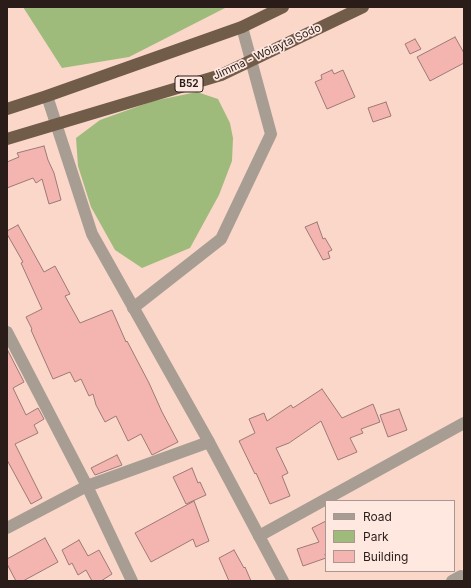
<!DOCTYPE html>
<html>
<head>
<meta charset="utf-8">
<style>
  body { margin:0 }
  #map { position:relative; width:471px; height:588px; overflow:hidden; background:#fbd7ca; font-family:Inter,sans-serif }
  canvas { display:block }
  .frame { position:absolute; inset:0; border:8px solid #2a1d19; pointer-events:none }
  .legend { position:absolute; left:325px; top:500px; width:130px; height:72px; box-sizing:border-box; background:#fee8e0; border:1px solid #a99790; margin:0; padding:5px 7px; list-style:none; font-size:12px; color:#2a1d19 }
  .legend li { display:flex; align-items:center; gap:8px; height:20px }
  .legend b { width:20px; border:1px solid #a99790 }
</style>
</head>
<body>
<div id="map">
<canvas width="471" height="588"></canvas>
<div class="frame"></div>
<ul class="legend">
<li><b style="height:5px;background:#a89d93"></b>Road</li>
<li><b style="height:11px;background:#9ebb7c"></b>Park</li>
<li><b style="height:11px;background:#f4b5b0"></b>Building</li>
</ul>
</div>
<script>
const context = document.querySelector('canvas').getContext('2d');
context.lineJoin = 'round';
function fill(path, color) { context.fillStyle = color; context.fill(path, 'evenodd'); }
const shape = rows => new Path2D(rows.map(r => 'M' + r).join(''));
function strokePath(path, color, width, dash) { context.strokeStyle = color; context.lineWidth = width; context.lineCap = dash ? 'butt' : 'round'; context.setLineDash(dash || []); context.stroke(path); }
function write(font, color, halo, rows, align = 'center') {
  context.font = font + ' Inter,sans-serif'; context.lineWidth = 3.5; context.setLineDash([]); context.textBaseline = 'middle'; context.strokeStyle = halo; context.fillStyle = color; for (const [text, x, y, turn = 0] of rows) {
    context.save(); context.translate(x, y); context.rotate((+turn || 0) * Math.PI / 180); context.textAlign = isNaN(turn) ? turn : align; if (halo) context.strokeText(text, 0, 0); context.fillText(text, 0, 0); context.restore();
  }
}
const green = shape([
  [23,7,227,7,129,57,62,68],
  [197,92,218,99,230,123,233,138,232,161,219,195,190,248,142,268,115,250,91,207,78,166,76,138,100,120,153,101]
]);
const building = shape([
  [455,37,464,53,464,63,430,81,417,57,455,37],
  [415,39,421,49,410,54,405,44,415,39],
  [332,70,334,74,343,70,355,97,327,109,315,82,322,79,321,75,332,70],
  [386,102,391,116,373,122,368,108,386,102],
  [44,146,48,160,54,173,61,200,49,204,42,179,36,183,33,178,7,188,7,162,19,157,17,153,44,146],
  [317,222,323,239,325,238,332,250,328,252,330,258,323,260,305,227,317,222],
  [18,225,44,272,55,266,70,294,65,296,80,323,112,310,126,342,127,341,149,383,162,412,178,442,152,455,141,434,128,441,116,416,105,422,96,405,93,394,89,396,81,379,75,382,70,372,53,379,31,330,32,329,26,317,42,309,21,263,23,262,7,234,7,231,18,225],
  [7,349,24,382,13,388,26,415,38,408,44,419,34,425,38,433,15,444,42,498,31,504,7,460,7,349],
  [322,389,342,418,373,404,380,422,361,429,363,433,350,438,357,452,338,460,321,421,289,443,276,448,288,473,282,476,290,496,270,504,256,473,255,474,239,441,255,433,249,419,264,413,267,421,291,405,293,408,322,389],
  [399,409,407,430,388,437,380,415,399,409],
  [117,455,122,465,95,475,91,468,117,455],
  [192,468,198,483,200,482,206,495,186,504,173,477,192,468],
  [194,501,209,541,196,547,193,539,151,562,135,533,194,501],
  [326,521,326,557,325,554,326,558,303,566,297,549,319,542,312,528,326,521],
  [45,538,58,562,23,581,16,581,7,564,7,559,45,538],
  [79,540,88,556,99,550,112,574,101,581,92,581,86,570,78,575,72,563,69,565,62,550,79,540],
  [234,550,244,568,245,567,251,581,229,581,219,558,234,550]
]);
const minor = shape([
  [133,308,221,239,271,134,242,27],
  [7,332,87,486,132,581],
  [7,528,87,486,209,442],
  [259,536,464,423],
  [452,581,461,576]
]);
const tertiary = shape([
  [47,96,92,234,209,442,283,581]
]);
const trunk = shape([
  [7,109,47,96,242,27,283,7],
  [7,139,221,75,363,7]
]);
const shields = [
  [189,84,28]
];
const shieldNames = [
  ["B52",189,84]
];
const streetNames = [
  ["Jimma - Wolayta Sodo",267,52,-25]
];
fill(green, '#9ebb7c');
fill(building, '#f4b5b0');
strokePath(building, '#9c7976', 1);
strokePath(minor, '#a89d93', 12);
strokePath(tertiary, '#a89d93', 12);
strokePath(trunk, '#705c48', 12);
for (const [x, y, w] of shields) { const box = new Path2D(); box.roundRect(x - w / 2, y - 8, w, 16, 3); context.fillStyle = '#fee8e0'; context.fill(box); strokePath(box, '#2a1d19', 1); }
write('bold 10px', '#2a1d19', null, shieldNames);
write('11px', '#2a1d19', '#fee8e0', streetNames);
</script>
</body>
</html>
